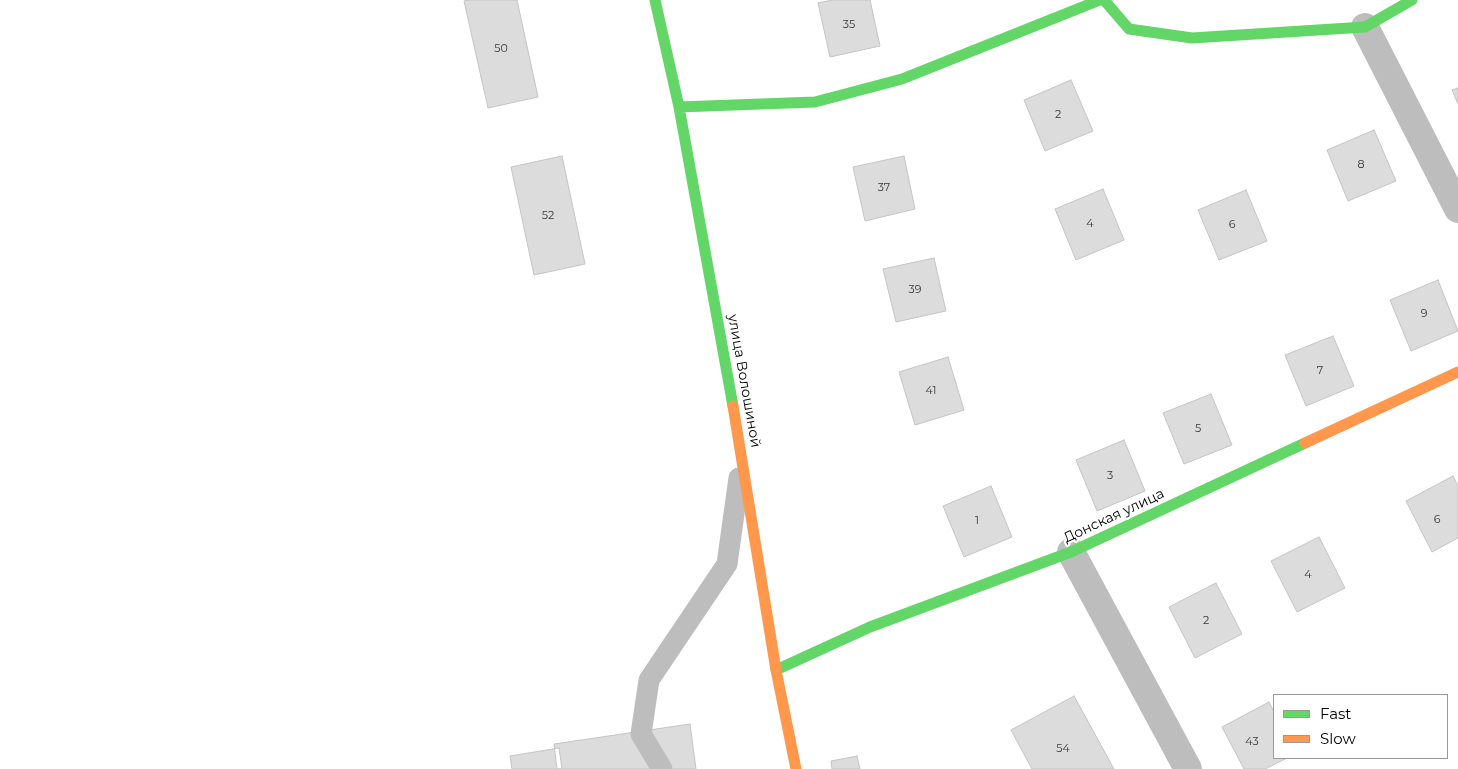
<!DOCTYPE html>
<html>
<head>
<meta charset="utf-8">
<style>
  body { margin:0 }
  #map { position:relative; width:1458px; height:769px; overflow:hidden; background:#fff; font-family:Montserrat,sans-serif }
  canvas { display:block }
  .legend { position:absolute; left:1273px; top:694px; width:175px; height:65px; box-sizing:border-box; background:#fff; border:1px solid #999; margin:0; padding:6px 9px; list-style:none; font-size:15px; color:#000 }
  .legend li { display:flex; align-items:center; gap:10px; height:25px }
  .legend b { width:25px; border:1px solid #999 }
</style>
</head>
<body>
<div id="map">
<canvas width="1458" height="769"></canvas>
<ul class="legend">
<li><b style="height:6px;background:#63d668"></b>Fast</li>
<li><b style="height:6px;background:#ff974d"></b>Slow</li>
</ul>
</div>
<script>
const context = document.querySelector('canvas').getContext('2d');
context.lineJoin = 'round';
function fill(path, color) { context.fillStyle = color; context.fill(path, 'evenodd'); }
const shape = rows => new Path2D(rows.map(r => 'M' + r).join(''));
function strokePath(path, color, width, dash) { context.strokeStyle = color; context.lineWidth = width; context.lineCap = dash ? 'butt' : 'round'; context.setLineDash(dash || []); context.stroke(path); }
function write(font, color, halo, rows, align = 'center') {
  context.font = font + ' Montserrat,sans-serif'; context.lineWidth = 4.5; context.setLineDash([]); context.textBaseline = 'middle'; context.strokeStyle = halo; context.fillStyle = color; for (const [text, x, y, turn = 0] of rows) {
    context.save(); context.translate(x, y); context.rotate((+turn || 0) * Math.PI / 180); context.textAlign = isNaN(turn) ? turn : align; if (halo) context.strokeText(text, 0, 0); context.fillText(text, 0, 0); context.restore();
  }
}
const building = shape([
  [468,0,517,0,538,97,488,108,464,1,468,0],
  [832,0,870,0,880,46,830,57,818,3,832,0],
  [1071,80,1093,131,1045,151,1024,100,1071,80],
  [1458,88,1458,104,1452,90,1458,88],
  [1374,130,1396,181,1348,201,1327,150,1374,130],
  [562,156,585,264,534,275,511,167,562,156],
  [904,156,915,209,865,221,853,167,904,156],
  [1103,189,1124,240,1076,260,1055,209,1103,189],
  [1246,190,1267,241,1219,260,1198,210,1246,190],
  [934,258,946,311,896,322,883,269,934,258],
  [1438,280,1458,331,1411,351,1390,300,1438,280],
  [1333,336,1354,386,1306,406,1285,355,1333,336],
  [948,357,964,410,915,425,899,372,948,357],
  [1211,394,1232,445,1184,464,1163,413,1211,394],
  [1124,440,1145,491,1097,511,1076,460,1124,440],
  [1453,476,1458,486,1458,538,1432,552,1406,501,1453,476],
  [991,486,1012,537,964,557,943,506,991,486],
  [1319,537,1345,588,1297,612,1271,561,1319,537],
  [1216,583,1242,634,1195,658,1169,607,1216,583],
  [1074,696,1114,769,1032,769,1011,730,1074,696],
  [1269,702,1274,712,1274,758,1287,758,1265,769,1244,769,1222,727,1269,702],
  [690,724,696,769,557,769,554,744,690,724],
  [559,748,562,769,512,769,510,756,559,748],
  [857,756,860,769,832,769,831,761,857,756]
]);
const lane = shape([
  [662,769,641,734,649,680,727,564,739,478]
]);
const street = shape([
  [1365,27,1458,209],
  [1071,552,1188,769]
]);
const fast = shape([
  [655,0,679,107,733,406],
  [1104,0,1129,29,1192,38,1365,27,1412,0],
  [679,107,815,102,902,79,1100,0],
  [776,670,870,627,1071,552,1305,443]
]);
const slow = shape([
  [733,406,776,670,796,769],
  [1305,443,1458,372]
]);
const numberNames = [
  ["35",849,25],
  ["50",501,49],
  ["2",1058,115],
  ["8",1361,165],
  ["37",884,188],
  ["52",548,216],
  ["4",1090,224],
  ["6",1232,225],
  ["39",915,290],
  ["9",1424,314],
  ["7",1320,371],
  ["41",931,391],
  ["5",1198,429],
  ["3",1110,476],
  ["6",1437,520],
  ["1",977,521],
  ["4",1308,575],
  ["2",1206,621],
  ["43",1252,742],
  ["54",1063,749]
];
const streetNames = [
  ["улица Волошиной",744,381,80],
  ["Донская улица",1114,516,-25]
];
fill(building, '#dcdcdc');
strokePath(building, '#c4c4c4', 1);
strokePath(lane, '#bdbdbd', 21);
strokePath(street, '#bdbdbd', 28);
strokePath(fast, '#63d668', 11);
strokePath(slow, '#ff974d', 11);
write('11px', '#373737', null, numberNames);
write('14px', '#000', '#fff', streetNames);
</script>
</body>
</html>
